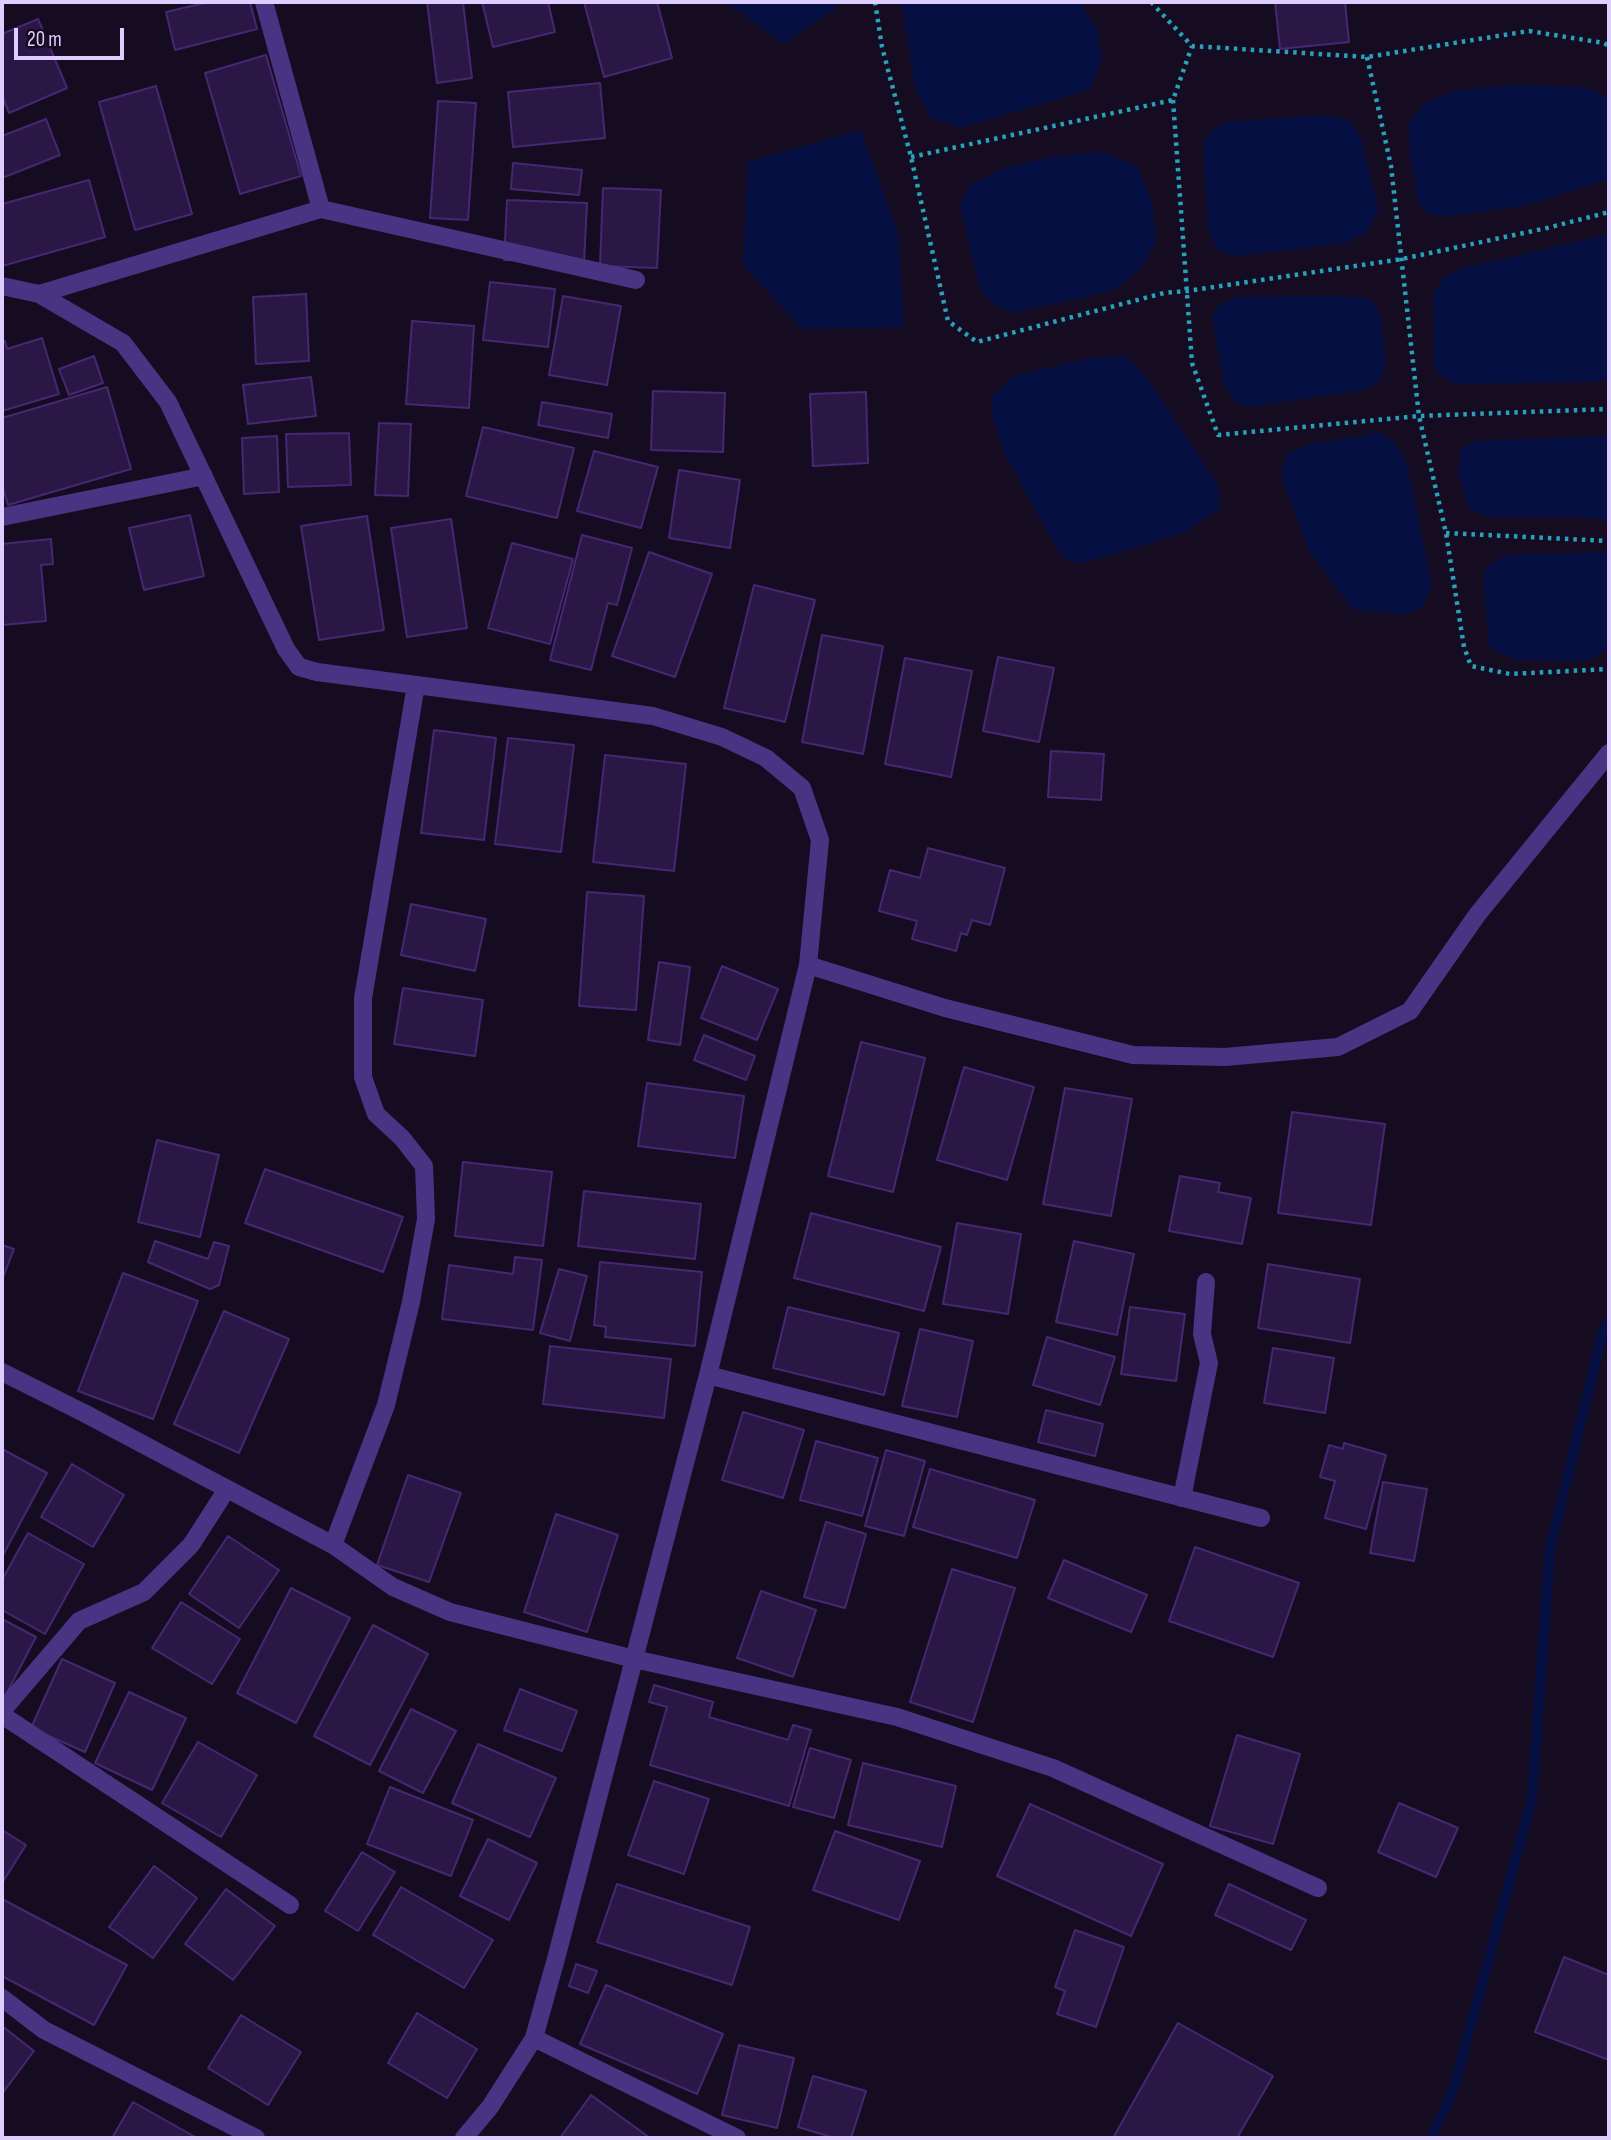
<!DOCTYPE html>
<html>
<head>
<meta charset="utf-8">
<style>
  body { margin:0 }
  #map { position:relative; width:1611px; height:2140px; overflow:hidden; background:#150c22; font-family:"Sofia Sans Condensed",sans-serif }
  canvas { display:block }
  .frame { position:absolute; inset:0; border:4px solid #decdff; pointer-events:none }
  .scale { position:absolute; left:14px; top:28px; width:110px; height:32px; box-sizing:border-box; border:4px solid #decdff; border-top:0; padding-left:9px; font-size:21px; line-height:24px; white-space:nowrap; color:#decdff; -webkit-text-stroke:5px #150c22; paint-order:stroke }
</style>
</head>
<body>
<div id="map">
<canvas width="1611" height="2140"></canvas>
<div class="frame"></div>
<div class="scale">20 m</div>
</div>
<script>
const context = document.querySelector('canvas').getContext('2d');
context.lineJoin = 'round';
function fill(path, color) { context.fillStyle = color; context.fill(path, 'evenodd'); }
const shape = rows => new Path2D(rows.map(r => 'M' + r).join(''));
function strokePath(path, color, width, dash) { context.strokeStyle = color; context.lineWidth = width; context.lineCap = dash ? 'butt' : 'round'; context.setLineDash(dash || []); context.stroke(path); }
const water = shape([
  [726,2,834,2,836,8,784,44],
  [901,2,1080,2,1097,30,1102,59,1091,89,962,128,931,118,916,92],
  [1514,85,1583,87,1609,97,1609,179,1527,205,1453,216,1430,215,1419,204,1409,149,1409,122,1425,103,1454,91],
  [1324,115,1350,120,1362,140,1379,210,1367,232,1344,244,1235,256,1217,250,1208,229,1203,143,1210,132,1226,122],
  [861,130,898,234,904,327,802,329,743,265,748,162],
  [1102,152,1137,166,1152,201,1156,240,1143,266,1116,289,1079,299,1011,313,992,303,980,289,960,205,970,185,1004,168,1055,156],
  [1609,234,1609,380,1596,382,1454,384,1438,373,1434,362,1433,295,1443,278,1460,269],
  [1326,296,1370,298,1379,310,1386,363,1380,381,1364,390,1254,406,1237,404,1224,385,1212,316,1217,307,1236,297],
  [1126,356,1148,379,1218,485,1220,508,1185,532,1084,563,1069,562,1057,549,1004,453,991,411,992,397,1015,375,1093,358],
  [1379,432,1396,444,1407,465,1432,584,1423,607,1403,615,1352,609,1308,549,1281,476,1287,453,1308,445],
  [1609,436,1609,521,1583,517,1489,517,1468,509,1458,470,1461,449,1477,441],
  [1609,552,1609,649,1587,661,1516,660,1499,653,1489,645,1483,576,1490,564,1506,555]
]);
const stream = shape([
  [1431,2138,1453,2091,1532,1798,1550,1549,1603,1331,1609,1321]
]);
const building = shape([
  [209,2,250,2,257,29,175,50,166,12,209,2],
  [427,2,463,2,472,78,437,83,427,2],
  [482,2,548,2,555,32,493,47,482,2],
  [584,2,657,2,672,58,604,77,584,2],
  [1275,2,1345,2,1349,42,1280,49,1275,2],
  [38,19,67,88,9,113,2,96,2,34,38,19],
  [266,55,301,176,240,194,205,73,266,55],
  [600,83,605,138,513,147,508,92,600,83],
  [156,86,192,214,135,230,99,102,156,86],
  [438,101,476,103,468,220,430,218,438,101],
  [46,119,60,155,2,178,2,136,46,119],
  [513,163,582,170,579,195,511,189,513,163],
  [89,180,105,237,2,266,2,204,89,180],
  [603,188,661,190,657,268,600,266,603,188],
  [507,200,587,203,584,262,504,260,507,200],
  [490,282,555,289,548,347,483,340,490,282],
  [306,294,309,361,256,364,253,297,306,294],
  [563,296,621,306,607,385,549,375,563,296],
  [412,321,474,326,469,408,406,404,412,321],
  [42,338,59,394,2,411,2,342,5,341,7,349,42,338],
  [94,356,103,383,69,395,59,369,94,356],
  [311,377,316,416,248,424,243,385,311,377],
  [107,387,131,469,8,505,2,485,2,418,107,387],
  [653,391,725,393,723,452,651,450,653,391],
  [866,392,868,463,813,466,810,394,866,392],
  [542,402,612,414,608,438,538,425,542,402],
  [379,423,411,424,408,496,375,495,379,423],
  [483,427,574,448,557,518,466,496,483,427],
  [349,433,351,485,288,487,286,434,349,433],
  [277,436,279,492,244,494,242,438,277,436],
  [594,451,658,467,641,528,577,511,594,451],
  [679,470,740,480,730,548,669,538,679,470],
  [190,515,204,576,144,590,129,528,190,515],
  [367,516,384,630,319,640,301,526,367,516],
  [451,519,467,628,407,637,391,528,451,519],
  [582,535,632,548,617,605,608,603,591,670,550,660,582,535],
  [51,539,53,564,41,565,46,621,2,625,2,544,51,539],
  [512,543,573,559,550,644,488,628,512,543],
  [649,552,712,574,675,677,612,656,649,552],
  [754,585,815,600,785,722,724,708,754,585],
  [822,635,883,646,863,754,802,742,822,635],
  [998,657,1054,668,1039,742,983,731,998,657],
  [905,658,972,671,951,777,885,764,905,658],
  [434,730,496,738,484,840,421,833,434,730],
  [508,738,574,745,561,852,495,844,508,738],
  [1051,751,1104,754,1101,800,1048,797,1051,751],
  [605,755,686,764,674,871,593,862,605,755],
  [928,848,1005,868,990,925,972,920,967,935,961,933,956,951,912,939,917,921,879,911,890,870,920,878,928,848],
  [587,892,644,896,636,1010,579,1006,587,892],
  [411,904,486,919,475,971,401,955,411,904],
  [659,962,690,967,680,1045,648,1040,659,962],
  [722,966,778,989,757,1040,701,1018,722,966],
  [403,988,483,1000,475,1056,394,1044,403,988],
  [704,1035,755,1056,746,1080,694,1060,704,1035],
  [861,1042,925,1058,893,1192,828,1176,861,1042],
  [964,1067,1034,1087,1007,1180,937,1160,964,1067],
  [647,1083,744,1096,735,1158,638,1146,647,1083],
  [1065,1088,1132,1099,1111,1216,1043,1204,1065,1088],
  [1292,1112,1385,1124,1371,1225,1278,1213,1292,1112],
  [157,1140,219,1155,200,1237,138,1222,157,1140],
  [463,1162,552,1172,543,1246,455,1236,463,1162],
  [265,1169,403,1217,383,1272,245,1223,265,1169],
  [1180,1176,1220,1183,1218,1192,1251,1198,1242,1244,1169,1231,1180,1176],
  [584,1191,701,1204,695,1259,578,1246,584,1191],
  [811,1213,941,1247,924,1311,794,1278,811,1213],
  [957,1223,1021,1234,1008,1314,943,1304,957,1223],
  [155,1241,208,1259,214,1242,229,1246,219,1285,210,1289,148,1262,155,1241],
  [1074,1241,1134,1254,1117,1335,1056,1322,1074,1241],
  [2,1245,14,1249,2,1280,2,1245],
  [515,1257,542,1260,533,1330,442,1319,449,1265,513,1274,515,1257],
  [600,1262,702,1272,695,1346,605,1337,606,1327,594,1325,600,1262],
  [1268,1264,1360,1279,1350,1343,1258,1328,1268,1264],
  [559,1269,587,1276,570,1341,540,1333,559,1269],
  [123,1273,198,1301,153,1419,78,1391,123,1273],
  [788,1307,899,1333,884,1395,773,1368,788,1307],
  [1130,1307,1185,1314,1176,1381,1121,1374,1130,1307],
  [224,1311,289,1339,239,1453,174,1424,224,1311],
  [920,1329,973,1341,957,1417,902,1406,920,1329],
  [1047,1337,1115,1357,1100,1405,1033,1385,1047,1337],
  [550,1346,671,1359,664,1418,543,1404,550,1346],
  [1273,1348,1334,1358,1325,1413,1264,1403,1273,1348],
  [1046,1410,1103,1424,1095,1456,1038,1442,1046,1410],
  [743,1412,804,1430,783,1498,722,1480,743,1412],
  [816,1441,878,1458,862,1516,800,1500,816,1441],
  [1344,1443,1386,1455,1366,1529,1325,1518,1335,1481,1320,1477,1329,1445,1343,1449,1344,1443],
  [2,1449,47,1473,2,1557,2,1449],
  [886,1450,925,1461,904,1536,865,1526,886,1450],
  [72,1464,124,1495,93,1547,41,1517,72,1464],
  [930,1469,1035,1500,1017,1558,913,1527,930,1469],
  [408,1475,461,1493,429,1582,377,1565,408,1475],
  [1383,1482,1427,1489,1414,1561,1370,1553,1383,1482],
  [556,1514,618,1535,587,1632,524,1612,556,1514],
  [826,1522,866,1534,845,1608,804,1597,826,1522],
  [28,1533,84,1564,45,1634,2,1610,2,1580,28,1533],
  [228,1536,279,1570,239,1628,189,1594,228,1536],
  [1195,1547,1299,1583,1273,1657,1169,1621,1195,1547],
  [1064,1560,1147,1595,1131,1632,1048,1598,1064,1560],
  [952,1569,1015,1588,973,1722,910,1702,952,1569],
  [291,1588,350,1618,296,1723,237,1693,291,1588],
  [761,1591,816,1610,793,1677,737,1658,761,1591],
  [181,1602,240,1639,212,1684,152,1648,181,1602],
  [2,1619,36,1637,2,1702,2,1619],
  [373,1625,428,1654,370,1765,314,1736,373,1625],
  [62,1659,115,1683,85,1752,31,1728,62,1659],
  [654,1685,713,1702,709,1717,788,1740,793,1725,811,1730,789,1806,650,1765,667,1707,649,1702,654,1685],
  [520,1689,577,1711,562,1751,504,1730,520,1689],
  [129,1692,186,1718,152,1790,95,1763,129,1692],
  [411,1709,456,1731,423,1793,379,1771,411,1709],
  [1237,1735,1300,1754,1273,1844,1210,1826,1237,1735],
  [198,1742,257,1775,221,1837,162,1803,198,1742],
  [478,1744,556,1778,530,1837,452,1803,478,1744],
  [810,1748,851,1760,834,1818,793,1807,810,1748],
  [863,1763,956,1786,942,1847,848,1825,863,1763],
  [654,1781,709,1799,684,1874,628,1855,654,1781],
  [390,1787,473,1820,451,1876,367,1844,390,1787],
  [1399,1803,1458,1828,1436,1877,1378,1852,1399,1803],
  [1030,1804,1163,1864,1131,1936,997,1876,1030,1804],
  [2,1830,26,1845,2,1883,2,1830],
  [835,1831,920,1861,899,1920,813,1890,835,1831],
  [488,1839,537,1863,509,1920,460,1896,488,1839],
  [362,1852,395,1872,358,1931,325,1911,362,1852],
  [154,1866,197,1898,153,1958,109,1927,154,1866],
  [617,1884,750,1927,732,1985,597,1942,617,1884],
  [1229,1884,1306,1920,1291,1950,1215,1915,1229,1884],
  [401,1887,493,1940,464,1988,373,1935,401,1887],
  [226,1889,275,1926,233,1980,185,1944,226,1889],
  [2,1899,127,1965,94,2025,2,1976,2,1899],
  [1075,1930,1124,1947,1096,2027,1057,2014,1065,1991,1055,1987,1075,1930],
  [1564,1957,1609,1975,1609,2060,1535,2032,1564,1957],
  [576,1964,597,1971,588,1993,569,1986,576,1964],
  [606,1985,723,2034,697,2094,580,2044,606,1985],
  [417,2013,477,2049,447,2098,388,2063,417,2013],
  [241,2015,301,2052,268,2105,208,2068,241,2015],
  [1178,2023,1273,2076,1237,2138,1113,2138,1178,2023],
  [2,2026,34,2051,2,2094,2,2026],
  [739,2045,794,2058,777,2128,722,2115,739,2045],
  [813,2076,866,2091,851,2138,835,2138,798,2127,813,2076],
  [591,2095,650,2138,560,2138,591,2095],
  [133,2102,197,2138,112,2138,133,2102]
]);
const path = shape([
  [875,2,882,47,911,157,948,321,977,342,1164,293,1187,291,1402,259,1547,228,1609,212],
  [1151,2,1192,46,1367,57,1529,31,1604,43,1609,46],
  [1367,57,1391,166,1419,416,1446,533,1464,647,1471,666,1510,674,1609,669],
  [1173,100,1192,363,1218,435,1419,416,1609,409],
  [911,157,1173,100,1192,46],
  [1446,533,1609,541]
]);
const minor = shape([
  [264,2,321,209],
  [2,286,39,294,123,343,168,402,286,649,299,667,317,672,653,716,722,737,766,758,802,788,820,840,808,965,708,1375,557,1955,534,2038,490,2107,464,2138],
  [39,294,321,209,636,280],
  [2,517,204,476],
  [808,965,945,1008,1133,1055,1225,1057,1338,1047,1410,1011,1477,915,1609,753],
  [2,1372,84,1413,333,1545,393,1587,450,1612,634,1659,897,1717,1053,1768,1318,1888],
  [708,1375,1261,1518],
  [1182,1498,1209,1363,1202,1334,1206,1282],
  [333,1545,386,1405,411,1302,426,1219,424,1166,402,1138,376,1114,363,1077,363,998,416,685],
  [2,1711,79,1621,144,1592,191,1545,227,1489],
  [2,1715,290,1905],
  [2,1998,44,2030,256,2138],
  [534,2038,737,2138]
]);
fill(water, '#060f41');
strokePath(stream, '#060f41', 10);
fill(building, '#2a1745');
strokePath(building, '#462772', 2);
strokePath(path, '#26a3ba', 4.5, [3.5, 5]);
strokePath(minor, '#493484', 18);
</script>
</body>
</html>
